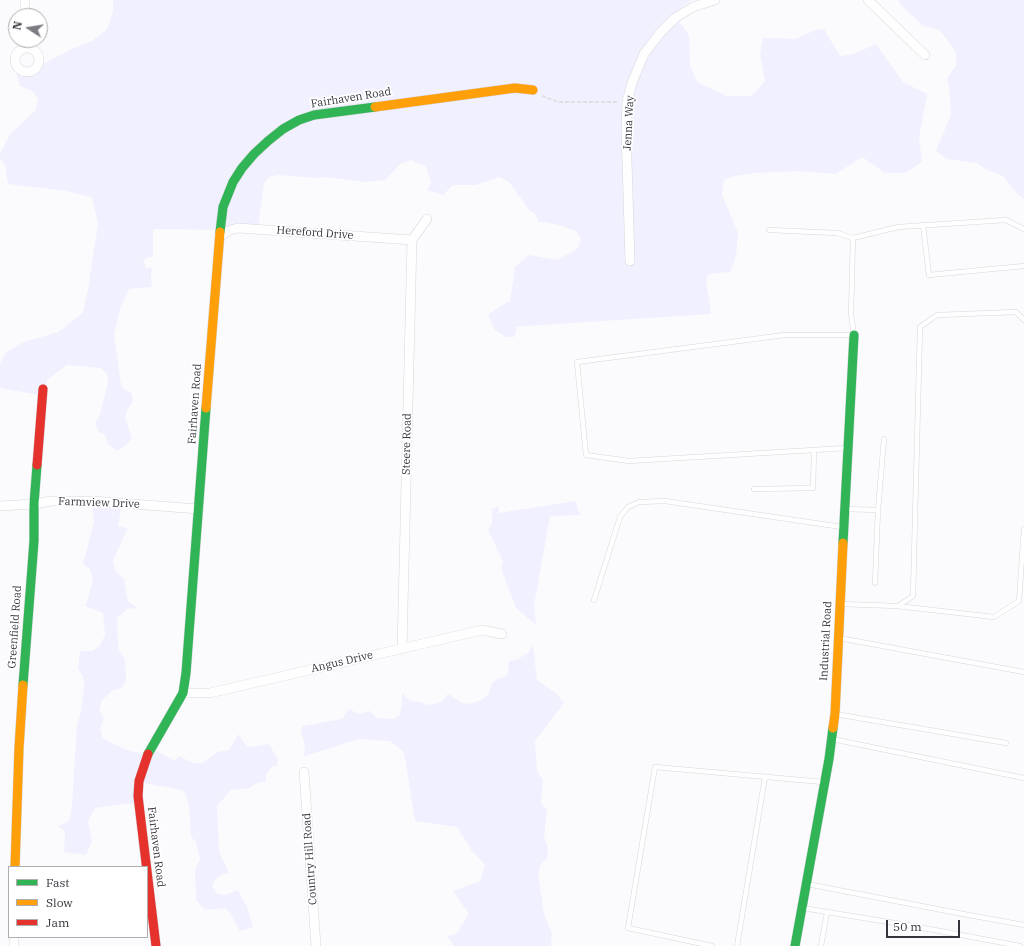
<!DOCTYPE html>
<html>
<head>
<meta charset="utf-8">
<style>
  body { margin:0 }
  #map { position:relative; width:1024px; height:946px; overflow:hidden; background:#fbfbfe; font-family:"IBM Plex Serif",serif }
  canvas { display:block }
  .legend { position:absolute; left:8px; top:866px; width:140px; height:72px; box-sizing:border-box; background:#fff; border:1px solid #aeaeb1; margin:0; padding:5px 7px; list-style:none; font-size:12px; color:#35353d }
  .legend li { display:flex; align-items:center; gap:8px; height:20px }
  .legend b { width:20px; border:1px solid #aeaeb1 }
  .north { position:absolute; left:8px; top:8px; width:40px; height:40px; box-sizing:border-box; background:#fff; border:1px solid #aeaeb1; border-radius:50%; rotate:282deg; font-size:11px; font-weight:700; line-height:16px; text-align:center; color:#35353d }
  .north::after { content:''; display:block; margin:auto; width:14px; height:18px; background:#7a7a81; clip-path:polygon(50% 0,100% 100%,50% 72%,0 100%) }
  .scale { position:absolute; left:886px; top:920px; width:74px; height:18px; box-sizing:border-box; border:2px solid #35353d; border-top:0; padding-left:5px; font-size:12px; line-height:14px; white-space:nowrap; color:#35353d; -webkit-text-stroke:3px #fff; paint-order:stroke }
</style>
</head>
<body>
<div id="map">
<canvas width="1024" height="946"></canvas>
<ul class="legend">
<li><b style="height:5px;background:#30b455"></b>Fast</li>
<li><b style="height:5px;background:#ff9f0a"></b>Slow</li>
<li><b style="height:5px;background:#e5322d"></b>Jam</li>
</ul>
<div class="north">N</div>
<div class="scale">50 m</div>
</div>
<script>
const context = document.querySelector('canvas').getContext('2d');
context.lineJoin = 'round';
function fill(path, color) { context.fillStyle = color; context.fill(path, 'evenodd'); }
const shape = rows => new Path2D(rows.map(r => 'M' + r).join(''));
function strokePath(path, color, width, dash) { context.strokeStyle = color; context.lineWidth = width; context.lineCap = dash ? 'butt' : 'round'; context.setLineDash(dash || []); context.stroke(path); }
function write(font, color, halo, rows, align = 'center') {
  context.font = font + ' "IBM Plex Serif",serif'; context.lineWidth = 3.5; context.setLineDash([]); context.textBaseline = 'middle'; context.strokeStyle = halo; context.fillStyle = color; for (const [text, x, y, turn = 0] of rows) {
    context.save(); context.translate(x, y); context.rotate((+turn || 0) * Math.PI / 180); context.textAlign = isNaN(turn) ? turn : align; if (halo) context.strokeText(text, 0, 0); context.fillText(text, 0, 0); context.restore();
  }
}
const green = shape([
  [113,0,692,0,684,5,674,15,689,35,690,65,697,82,727,96,752,96,765,81,760,54,763,38,796,39,815,30,824,29,840,56,853,54,876,44,903,82,927,94,919,138,922,162,905,173,885,173,862,157,836,174,798,171,755,173,735,176,724,180,722,195,738,233,736,256,730,272,709,274,706,280,711,314,525,326,517,327,514,337,506,337,494,329,488,315,497,308,510,301,515,267,529,255,558,260,578,248,581,238,576,231,559,225,544,222,538,222,536,215,529,210,509,182,499,177,476,185,453,185,443,195,427,190,431,182,426,167,411,160,400,164,385,180,364,182,326,177,316,178,278,175,269,177,264,183,258,229,219,230,157,229,153,230,153,257,148,257,143,261,146,268,152,268,151,278,152,287,129,289,120,309,114,335,121,385,123,389,131,392,133,402,127,410,125,418,132,438,128,444,117,451,108,444,105,435,99,432,95,423,100,415,108,382,107,374,101,368,67,365,47,380,44,396,0,388,0,364,5,353,24,342,58,332,64,328,83,312,88,290,98,224,92,197,66,191,8,184,5,166,0,158,0,153,11,133,35,111,38,99,32,91,20,86,16,72,22,67,41,65,72,49,92,41,107,29,113,12],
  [898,0,1024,0,1024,199,1019,196,1003,176,987,170,977,163,947,159,936,151,951,114,949,85,947,78,956,66,956,56,955,51,946,38,939,30,923,26,901,5],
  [576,501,577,508,581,515,550,516,534,606,536,625,516,608,501,568,503,561,488,530,492,524,492,509,498,506,499,513],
  [92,503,122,505,118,526,128,528,113,560,115,571,124,579,128,601,138,608,127,609,117,618,118,648,125,659,126,681,122,688,113,690,102,700,99,710,104,718,100,728,102,737,110,742,127,750,149,755,155,750,175,761,179,756,193,763,203,763,217,752,229,750,239,734,244,743,249,747,269,744,278,760,277,766,272,767,266,774,266,781,255,784,250,788,231,790,217,806,219,852,229,873,221,875,214,881,212,886,217,894,225,895,238,890,247,907,253,927,240,931,230,913,225,908,205,910,196,900,195,870,200,859,196,842,191,837,189,805,186,794,181,790,144,783,141,803,123,804,95,808,88,821,92,841,86,855,64,852,65,831,58,826,66,823,70,819,72,806,77,725,81,711,84,686,83,676,78,669,80,651,92,651,100,646,105,635,103,613,85,606,87,602,93,580,90,569,83,564,94,522],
  [533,645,537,680,557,694,564,703,535,741,537,771,543,780,541,803,547,810,544,838,548,848,547,858,540,866,538,875,544,914,552,933,551,946,454,946,447,936,456,934,469,914,453,891,480,881,485,865,472,851,457,827,415,821,404,752,390,741,359,739,305,756,304,754,305,747,301,730,303,726,342,719,349,709,359,714,370,711,377,718,394,719,400,715,402,704,402,693,410,701,421,702,429,705,441,702,448,694,462,703,468,704,479,701,488,695,492,683,496,680,506,676,508,672,509,661,516,660,528,653]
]);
const path = shape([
  [542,96,559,102,618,102]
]);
const lane = shape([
  [923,225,929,275,1024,266],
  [769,230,837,233,853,238],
  [847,448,629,461,586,455,577,362,785,335,854,335,851,314,853,238,898,227,1006,220,1024,229],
  [754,489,813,488,814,450],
  [844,509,878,510,884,439],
  [875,583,878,510],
  [594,600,620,517,628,507,639,502,665,501,842,527],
  [840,604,898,606,913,596,920,327,937,315,1016,312,1024,320],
  [897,606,994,617,1019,601,1024,529],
  [839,638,1024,672],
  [835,714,1006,743],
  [832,739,1024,778],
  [807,884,963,914,1024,925],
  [803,908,827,912],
  [712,946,628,928,655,767,823,782],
  [737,946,765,777],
  [821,946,827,912,913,926,1020,946]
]);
const street = shape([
  [25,0,25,16],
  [868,0,925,55],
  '15 60a12 12 0 1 1 24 0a12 12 0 1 1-24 0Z',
  [219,237,230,230,238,228,412,240],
  [412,240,427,219],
  [630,261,626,128,627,102,632,83,644,54,660,33,675,18,693,7,715,0],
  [0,506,34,504,51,501,92,501,199,509],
  [402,649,412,240],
  [183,693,210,693,482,630,502,634],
  [304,772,316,946],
  [14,946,14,937]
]);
const fast = shape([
  [220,232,223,207,233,182,242,168,254,154,268,141,283,129,299,120,314,115,375,107],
  [843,543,854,335],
  [23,685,34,541,34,504,37,465],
  [148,754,183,693,186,673,206,408],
  [795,946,829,759,833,728]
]);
const slow = shape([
  [375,107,515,88,533,90],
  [206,408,220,232],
  [833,728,835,714,843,543],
  [15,867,19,748,23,685]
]);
const jam = shape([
  [37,465,43,389],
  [148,754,139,781,138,796,156,946]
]);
const streetNames = [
  ["Fairhaven Road",351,98,-9],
  ["Jenna Way",629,123,-87],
  ["Hereford Drive",315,233,4],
  ["Fairhaven Road",195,404,-86],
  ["Steere Road",407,444,-89],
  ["Farmview Drive",99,503,2],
  ["Greenfield Road",15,627,-86],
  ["Industrial Road",826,641,-87],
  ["Angus Drive",342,662,-13],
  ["Fairhaven Road",156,847,83],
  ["Country Hill Road",310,859,-94]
];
fill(green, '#f1f0fe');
strokePath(lane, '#d7d7dc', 5.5);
strokePath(street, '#d7d7dc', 10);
strokePath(fast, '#d7d7dc', 10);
strokePath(slow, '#d7d7dc', 10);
strokePath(jam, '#d7d7dc', 10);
strokePath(path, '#dfdfdf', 2, [4, 2]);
strokePath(lane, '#fefeff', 4.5);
strokePath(street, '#fefeff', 9);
strokePath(fast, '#30b455', 9);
strokePath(slow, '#ff9f0a', 9);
strokePath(jam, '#e5322d', 9);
write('11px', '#35353d', '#fff', streetNames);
</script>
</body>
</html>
